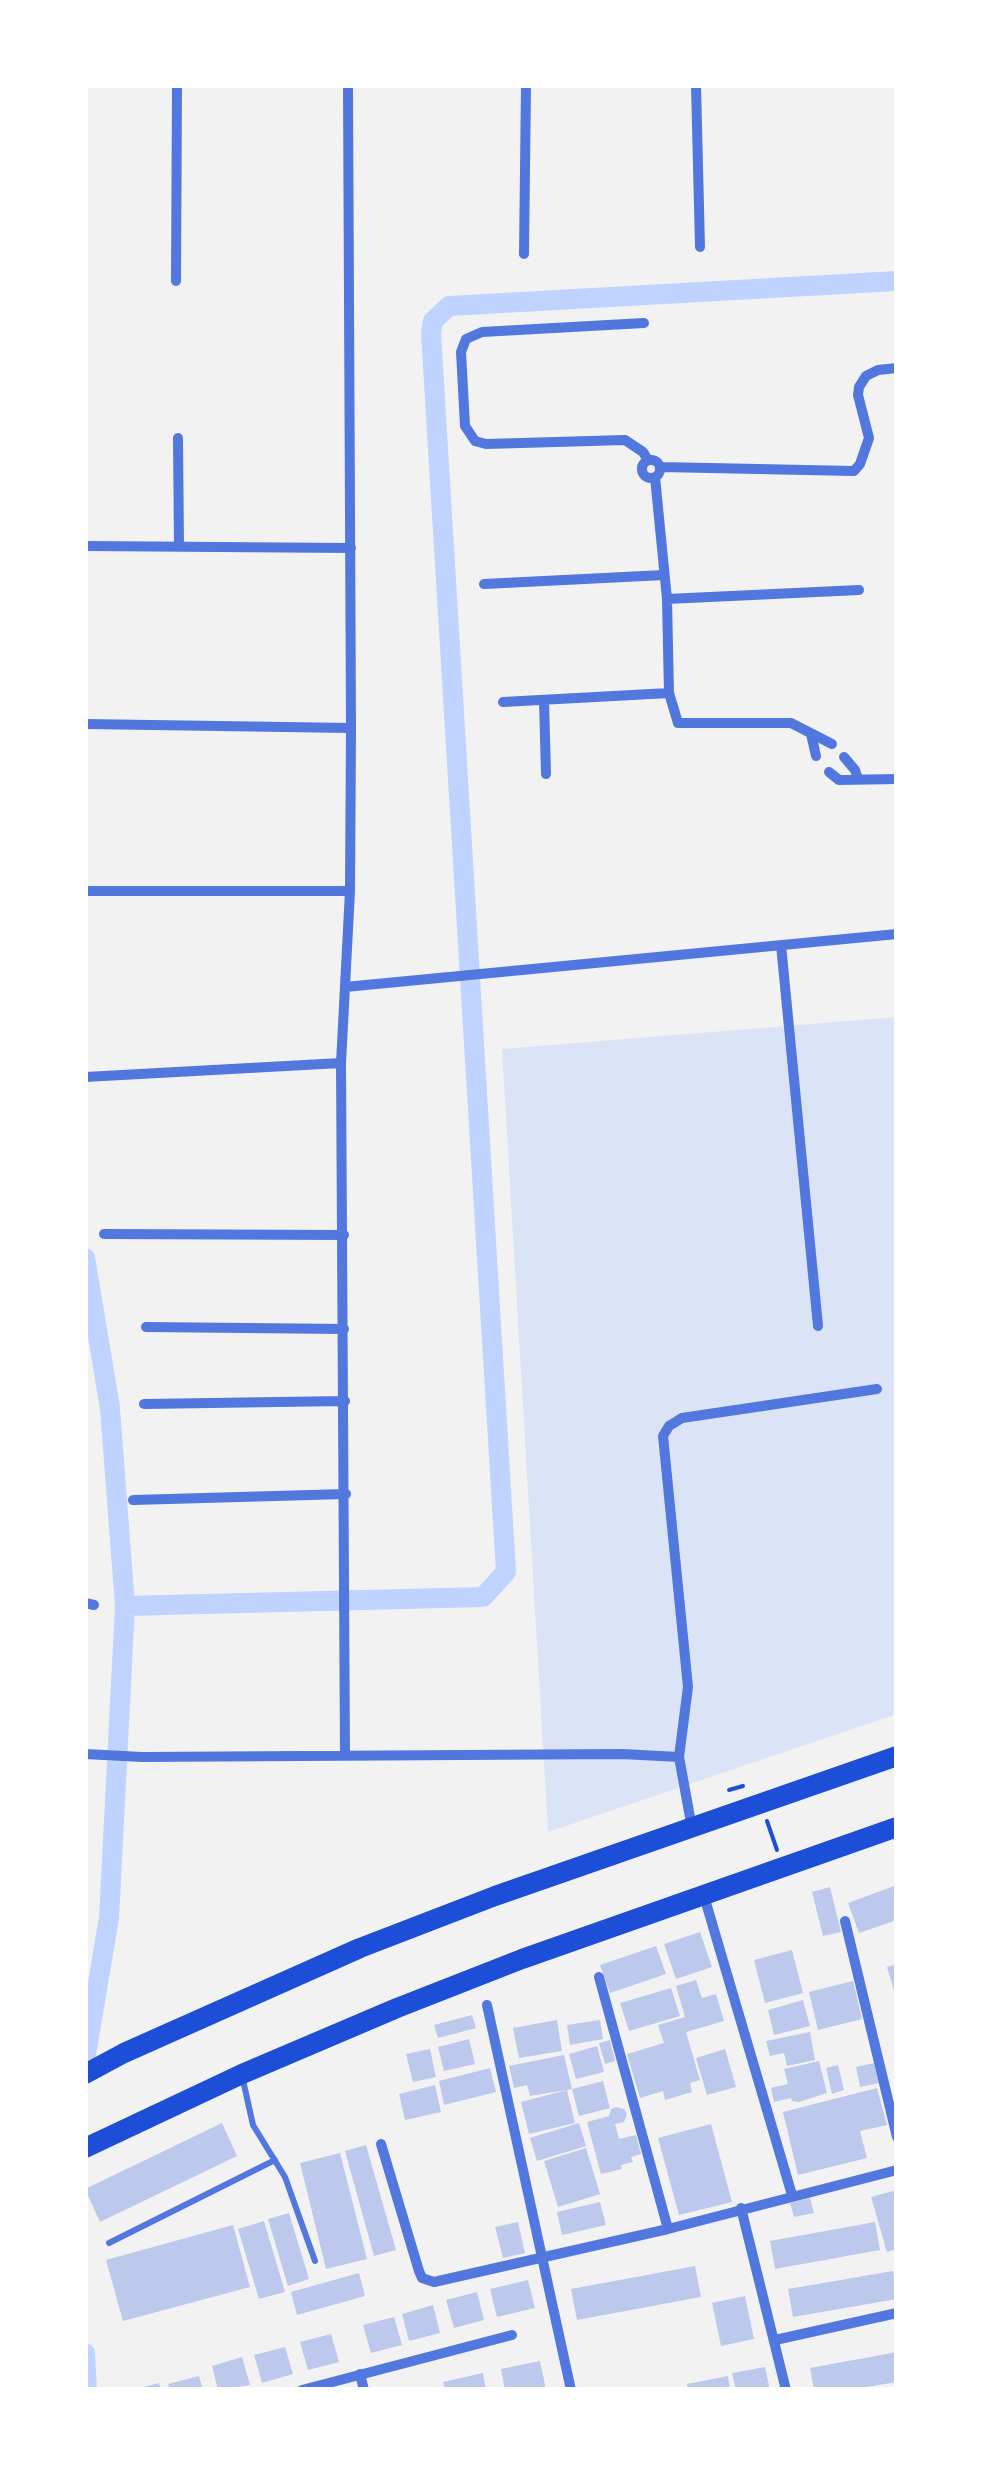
<!DOCTYPE html>
<html>
<head>
<meta charset="utf-8">
<style>
  body { margin:0 }
  #map { position:relative; width:982px; height:2475px; overflow:hidden; background:#f2f2f2; font-family:"Zilla Slab",serif }
  canvas { display:block }
  .frame { position:absolute; inset:0; border:88px solid #fff; pointer-events:none }
</style>
</head>
<body>
<div id="map">
<canvas width="982" height="2475"></canvas>
<div class="frame"></div>
</div>
<script>
const context = document.querySelector('canvas').getContext('2d');
context.lineJoin = 'round';
function fill(path, color) { context.fillStyle = color; context.fill(path, 'evenodd'); }
const shape = rows => new Path2D(rows.map(r => 'M' + r).join(''));
function strokePath(path, color, width, dash) { context.strokeStyle = color; context.lineWidth = width; context.lineCap = dash ? 'butt' : 'round'; context.setLineDash(dash || []); context.stroke(path); }
const green = shape([
  [897,1017,897,1714,548,1832,502,1049]
]);
const canal = shape([
  [85,1258,110,1408,125,1606,109,1918,85,2060],
  [125,1606,483,1597,506,1572,431,333,433,321,449,306,897,281],
  [85,2353,87,2390]
]);
const building = shape([
  [897,1885,897,1920,859,1933,848,1903],
  [830,1887,841,1932,823,1936,812,1892],
  [700,1932,712,1967,676,1979,664,1944],
  [656,1946,666,1974,610,1993,600,1965],
  [792,1950,803,1993,765,2003,754,1960],
  [897,1964,897,1997,896,1997,887,1967],
  [696,1980,702,1998,716,1994,724,2021,686,2032,700,2080,690,2083,692,2092,665,2100,663,2091,640,2098,627,2054,664,2043,658,2025,685,2017,676,1986],
  [853,1981,862,2019,818,2030,809,1992],
  [671,1988,680,2016,629,2031,620,2003],
  [803,2000,810,2026,774,2035,768,2010],
  [472,2015,476,2028,438,2038,434,2025],
  [557,2020,562,2051,519,2058,513,2028],
  [600,2020,603,2039,570,2045,567,2025],
  [810,2032,815,2060,787,2066,784,2053,770,2056,766,2041],
  [469,2039,475,2064,444,2071,438,2047],
  [610,2040,615,2061,605,2064,599,2043],
  [597,2046,604,2072,576,2079,569,2054],
  [430,2049,436,2077,413,2082,406,2054],
  [725,2049,736,2087,707,2095,696,2058],
  [564,2055,572,2089,603,2081,610,2108,579,2116,572,2089,530,2096,527,2085,514,2088,509,2066],
  [819,2061,827,2093,799,2102,792,2101,791,2098,774,2102,771,2088,788,2084,784,2069],
  [874,2063,879,2083,860,2087,856,2067],
  [838,2065,844,2090,832,2094,826,2068],
  [490,2068,496,2092,444,2105,439,2081],
  [435,2085,441,2112,405,2120,399,2094],
  [877,2088,887,2125,860,2131,867,2158,798,2175,783,2112],
  [567,2090,575,2123,529,2134,521,2102],
  [616,2107,624,2109,627,2114,624,2122,615,2124,619,2139,636,2135,641,2154,631,2157,633,2162,621,2165,622,2169,601,2174,587,2122,609,2116,611,2109],
  [222,2123,237,2156,100,2222,85,2189],
  [579,2123,586,2146,537,2161,530,2138],
  [711,2124,732,2202,679,2215,658,2138],
  [366,2145,396,2250,374,2256,345,2151],
  [586,2148,600,2194,558,2207,544,2161],
  [340,2153,367,2259,326,2269,300,2163],
  [897,2190,897,2249,887,2252,871,2197],
  [810,2198,814,2213,794,2217,790,2203],
  [600,2202,606,2225,562,2235,557,2212],
  [289,2213,309,2279,288,2286,268,2219],
  [264,2221,285,2292,259,2299,238,2229],
  [518,2222,525,2253,503,2258,495,2227],
  [875,2222,880,2250,775,2269,770,2241],
  [233,2225,250,2287,123,2321,106,2260],
  [695,2266,701,2297,577,2320,571,2289],
  [893,2271,897,2299,793,2317,788,2289],
  [359,2273,365,2296,297,2315,291,2292],
  [528,2280,535,2308,497,2317,490,2289],
  [477,2292,484,2320,454,2328,446,2300],
  [745,2296,754,2339,721,2346,712,2303],
  [433,2305,440,2333,409,2341,402,2314],
  [394,2317,402,2345,371,2353,363,2325],
  [331,2334,339,2362,308,2370,300,2342],
  [285,2347,293,2374,262,2383,254,2355],
  [897,2352,897,2382,849,2390,814,2390,810,2368],
  [242,2357,250,2385,218,2390,212,2366],
  [540,2361,546,2390,505,2390,501,2369],
  [765,2367,770,2390,736,2390,732,2373],
  [483,2373,486,2390,445,2390,443,2382],
  [199,2376,203,2390,170,2390,168,2384],
  [728,2376,730,2390,688,2390,687,2384],
  [159,2383,161,2390,136,2390,136,2389]
]);
const path = shape([
  [729,1790,743,1786],
  [767,1821,777,1850]
]);
const service = shape([
  [243,2080,253,2125,285,2177,315,2261],
  [109,2243,275,2160]
]);
const minor = shape([
  [696,85,700,247],
  [524,254,526,85],
  [176,281,177,85],
  [644,323,482,332,466,339,461,352,465,426,475,441,486,444,625,440,643,452,648,460],
  [178,438,179,547],
  '642 469a9 9 0 1 1 18 0a9 9 0 1 1-18 0Z',
  [661,467,854,471,860,464,869,438,858,395,859,387,866,376,878,370,897,368],
  [655,477,667,599,669,693,678,723,791,723,832,744],
  [85,546,351,548],
  [484,584,664,575],
  [667,599,859,590],
  [544,700,546,774],
  [503,702,669,693],
  [85,724,351,728],
  [811,734,816,756],
  [844,757,855,770,858,779],
  [829,772,839,780,897,779],
  [85,891,350,891],
  [781,945,818,1326],
  [345,987,897,934],
  [85,1077,341,1063],
  [104,1234,344,1235],
  [146,1327,344,1329],
  [144,1404,345,1401],
  [133,1500,346,1494],
  [85,1603,94,1605],
  [85,1754,142,1757,622,1754,679,1757],
  [345,1755,341,1063,350,891,351,728,348,85],
  [692,1828,679,1757,688,1687,663,1436,669,1426,682,1418,877,1389],
  [704,1896,792,2195],
  [845,1921,897,2137],
  [599,1977,668,2229],
  [487,2005,571,2390],
  [381,2144,419,2271,422,2278,434,2282,668,2229,897,2170],
  [741,2208,786,2390],
  [775,2340,897,2313],
  [360,2374,364,2390],
  [302,2390,512,2335]
]);
const primary = shape([
  [85,2074,124,2053,360,1948,495,1896,897,1756],
  [85,2148,242,2074,397,2008,522,1959,897,1827]
]);
fill(green, '#dbe4f7');
strokePath(canal, '#bfd3fe', 20);
fill(building, '#bdc9ec');
strokePath(path, '#1d4ed8', 4);
strokePath(service, '#5277de', 6);
strokePath(minor, '#5277de', 10);
strokePath(primary, '#1d4ed8', 20);
</script>
</body>
</html>
